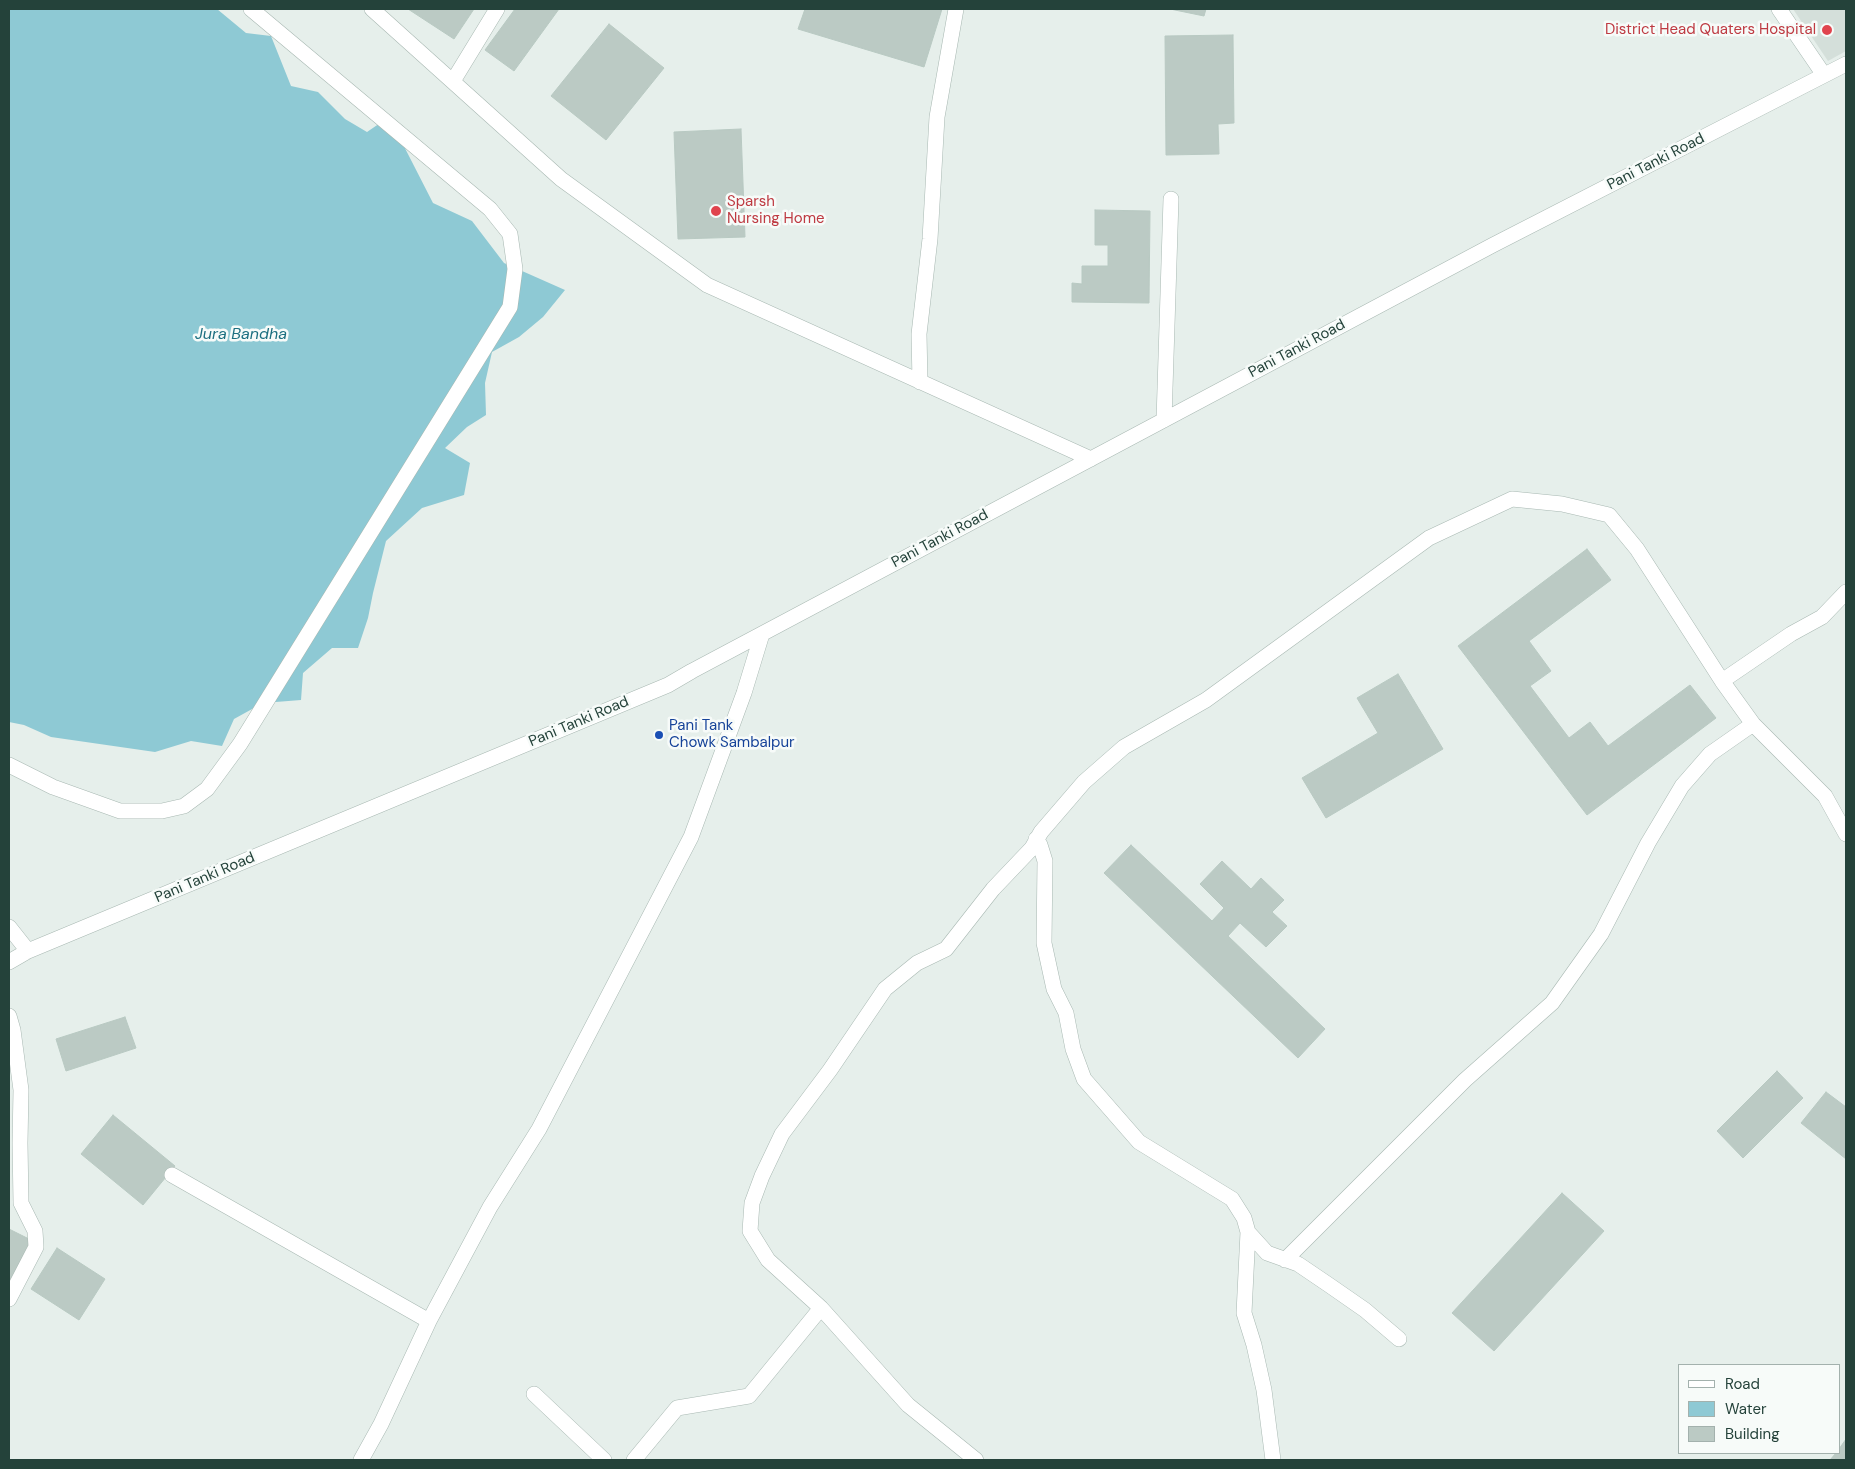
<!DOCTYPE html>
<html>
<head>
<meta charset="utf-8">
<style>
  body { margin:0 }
  #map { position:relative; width:1855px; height:1469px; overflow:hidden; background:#e6efeb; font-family:"DM Sans",sans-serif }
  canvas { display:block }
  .frame { position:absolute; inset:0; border:10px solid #24423a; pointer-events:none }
  .legend { position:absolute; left:1678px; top:1364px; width:162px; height:90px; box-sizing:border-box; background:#f7fbf9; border:1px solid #a3b1ad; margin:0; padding:6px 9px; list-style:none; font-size:15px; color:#24423a }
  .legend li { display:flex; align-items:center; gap:10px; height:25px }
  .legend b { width:25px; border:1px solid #a3b1ad }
</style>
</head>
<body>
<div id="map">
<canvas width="1855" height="1469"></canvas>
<div class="frame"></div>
<ul class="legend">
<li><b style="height:6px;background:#fff"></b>Road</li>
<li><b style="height:14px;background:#8ec9d4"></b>Water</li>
<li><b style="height:14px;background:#bbcac4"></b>Building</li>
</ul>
</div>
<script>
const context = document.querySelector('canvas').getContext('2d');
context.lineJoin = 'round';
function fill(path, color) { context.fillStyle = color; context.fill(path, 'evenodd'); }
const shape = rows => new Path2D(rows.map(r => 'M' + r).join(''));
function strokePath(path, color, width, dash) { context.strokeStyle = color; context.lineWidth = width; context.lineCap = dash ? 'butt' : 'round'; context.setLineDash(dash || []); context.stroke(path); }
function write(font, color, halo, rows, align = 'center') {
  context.font = font + ' "DM Sans",sans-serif'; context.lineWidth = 5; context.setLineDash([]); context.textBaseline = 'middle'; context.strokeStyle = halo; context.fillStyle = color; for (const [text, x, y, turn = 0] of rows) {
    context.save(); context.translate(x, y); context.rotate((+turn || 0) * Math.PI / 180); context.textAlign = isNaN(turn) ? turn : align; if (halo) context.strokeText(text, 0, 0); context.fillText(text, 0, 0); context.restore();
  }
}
const built = shape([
  [1793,9,1846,9,1846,51,1828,61]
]);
const water = shape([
  [9,9,217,9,246,33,271,36,291,86,318,92,345,119,367,132,389,117,433,203,472,221,504,263,565,290,543,317,519,337,492,352,485,383,486,415,467,427,445,448,470,463,464,495,422,508,386,541,373,593,368,618,358,648,332,648,303,673,301,700,263,703,234,719,222,746,191,741,155,752,51,737,24,725,9,722]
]);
const building = shape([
  [408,9,474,9,454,39,408,9],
  [515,9,559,9,514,71,485,50,515,9],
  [805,9,942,9,924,67,798,29,805,9],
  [1170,9,1206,9,1204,16,1170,9],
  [609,24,664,68,606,140,551,96,609,24],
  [1233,35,1234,123,1218,124,1219,154,1166,155,1165,36,1233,35],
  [741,129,745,237,678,239,674,132,741,129],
  [1095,210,1150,211,1149,303,1072,302,1072,283,1082,284,1082,266,1108,266,1108,245,1095,245,1095,210],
  [1587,549,1611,580,1529,641,1551,671,1530,686,1569,738,1590,722,1608,746,1690,685,1716,718,1587,815,1458,646,1587,549],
  [1398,674,1443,749,1326,818,1302,778,1378,733,1357,698,1398,674],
  [1131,845,1212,921,1224,908,1200,884,1222,861,1251,889,1261,878,1284,900,1272,912,1287,926,1266,947,1240,923,1228,936,1325,1029,1298,1058,1104,873,1131,845],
  [125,1017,136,1048,66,1071,56,1039,125,1017],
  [1777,1071,1803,1098,1743,1158,1717,1131,1777,1071],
  [1826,1092,1846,1107,1846,1159,1801,1123,1826,1092],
  [113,1115,175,1166,143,1205,81,1154,113,1115],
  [1562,1193,1604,1231,1494,1351,1452,1313,1562,1193],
  [9,1229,31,1240,9,1286,9,1229],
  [57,1248,105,1279,79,1320,31,1289,57,1248],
  [1846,1439,1846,1460,1830,1460,1836,1453,1839,1453,1839,1449,1846,1439]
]);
const minor = shape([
  [372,9,561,179,707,285,1091,459],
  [1779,9,1824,75],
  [453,81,497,9],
  [920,382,919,334,930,239,937,117,956,9],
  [1164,420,1171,199],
  [1722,681,1753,724,1825,796,1846,834],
  [9,765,53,787,120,811,162,811,184,806,207,789,240,744,510,307,515,269,510,234,490,209,251,9],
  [1036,839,1040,845,1045,861,1044,943,1054,989,1066,1013,1073,1049,1084,1079,1139,1142,1232,1199,1244,1218,1248,1232,1267,1253,1298,1264,1329,1285,1365,1310,1399,1339],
  [9,927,28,951],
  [9,962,28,951,668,685,692,671,1493,245,1846,64],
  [9,1016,13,1030,21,1090,20,1143,21,1203,35,1231,36,1247,9,1299],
  [172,1175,429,1321],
  [1248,1232,1244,1313,1254,1345,1264,1390,1273,1460],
  [1285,1260,1465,1080,1552,1003,1601,934,1648,843,1682,786,1710,754,1753,724],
  [534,1394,604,1460],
  [361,1460,381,1424,429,1321,490,1207,539,1129,691,837,744,693,762,634],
  [634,1460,677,1408,749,1396,821,1308],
  [976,1460,908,1405,821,1308,768,1260,750,1231,752,1203,762,1176,782,1134,830,1070,885,989,917,963,946,949,993,889,1032,848,1041,832,1084,782,1124,747,1206,700,1429,538,1512,499,1562,504,1609,515,1637,549,1722,681,1791,634,1822,617,1846,592]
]);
const markers = [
  [1827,30,6,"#e0444e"],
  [716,211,6,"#e0444e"],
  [659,735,5,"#1a4fb4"]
];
const healthNames = [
  ["District Head Quaters Hospital",1816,30],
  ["Sparsh",727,202,"left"],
  ["Nursing Home",727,219,"left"]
];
const streetNames = [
  ["Pani Tanki Road",1656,162,-27],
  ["Pani Tanki Road",1297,349,-28],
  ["Pani Tanki Road",940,539,-28],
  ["Pani Tanki Road",579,722,-23],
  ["Pani Tanki Road",205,878,-23]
];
const transitNames = [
  ["Pani Tank",669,726],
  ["Chowk Sambalpur",669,743]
];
const waterNames = [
  ["Jura Bandha",241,335]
];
fill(built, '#d4dfda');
fill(water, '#8ec9d4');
fill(building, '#bbcac4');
strokePath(building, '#b8c9c2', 1);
strokePath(minor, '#a8b8b2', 16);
strokePath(minor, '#fff', 15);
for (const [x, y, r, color] of markers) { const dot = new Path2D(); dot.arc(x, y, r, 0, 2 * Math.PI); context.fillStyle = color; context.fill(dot); strokePath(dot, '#f7fbf9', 2); }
write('15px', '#be3a42', '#f7fbf9', healthNames, 'right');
write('15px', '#24423a', '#f7fbf9', streetNames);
write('15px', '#164399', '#f7fbf9', transitNames, 'left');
write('italic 16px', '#1c6f80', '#f7fbf9', waterNames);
</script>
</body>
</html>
